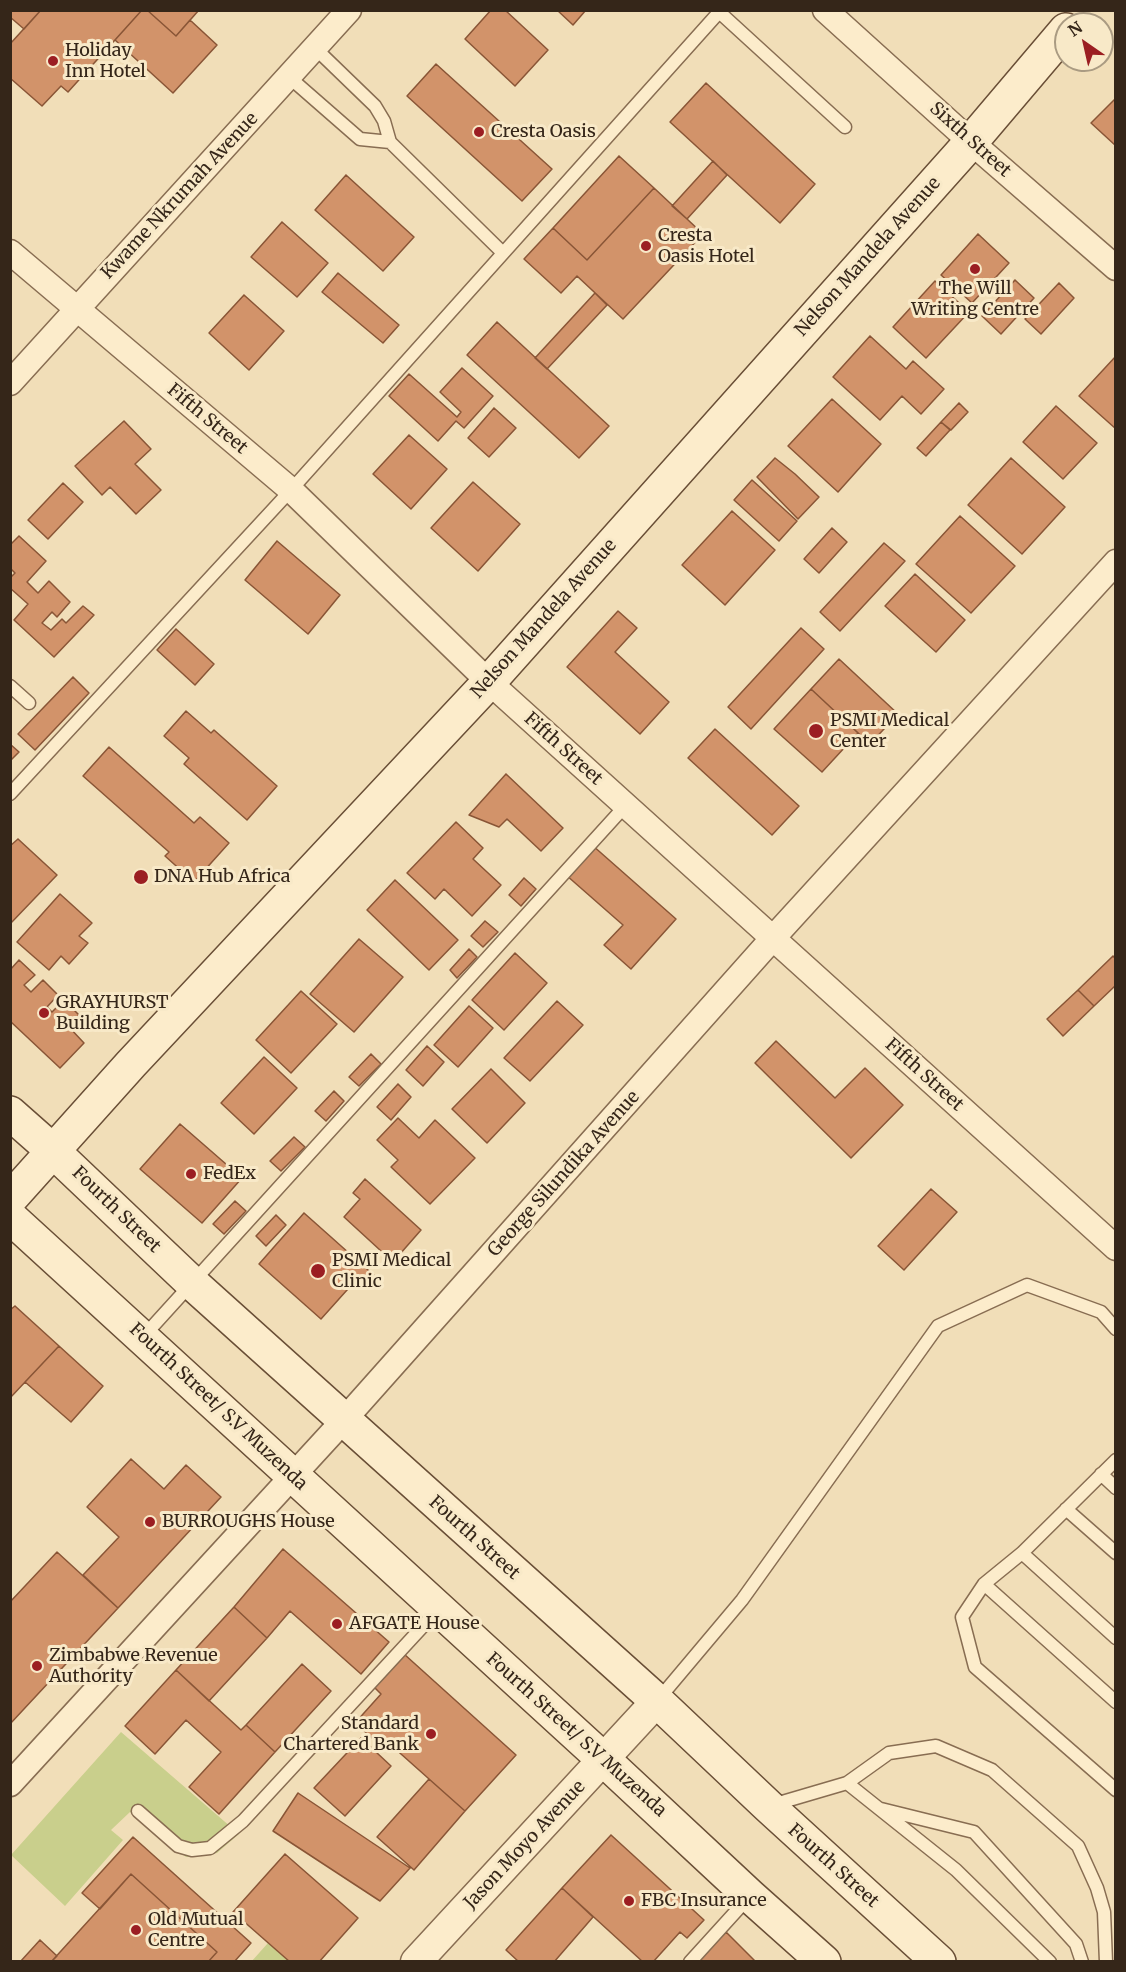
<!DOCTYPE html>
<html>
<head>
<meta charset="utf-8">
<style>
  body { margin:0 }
  #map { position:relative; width:1126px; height:1972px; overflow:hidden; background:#f1deb8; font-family:Merriweather,serif }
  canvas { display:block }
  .frame { position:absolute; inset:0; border:12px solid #352619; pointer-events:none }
  .north { position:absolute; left:1054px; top:12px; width:60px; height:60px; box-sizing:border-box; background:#f8e9c8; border:2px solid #aa9b82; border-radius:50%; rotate:326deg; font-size:16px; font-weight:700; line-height:24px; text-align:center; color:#352619 }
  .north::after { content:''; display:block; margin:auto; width:21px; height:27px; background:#9b1e22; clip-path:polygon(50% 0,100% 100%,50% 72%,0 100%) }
</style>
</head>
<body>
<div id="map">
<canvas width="1126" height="1972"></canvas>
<div class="frame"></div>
<div class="north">N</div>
</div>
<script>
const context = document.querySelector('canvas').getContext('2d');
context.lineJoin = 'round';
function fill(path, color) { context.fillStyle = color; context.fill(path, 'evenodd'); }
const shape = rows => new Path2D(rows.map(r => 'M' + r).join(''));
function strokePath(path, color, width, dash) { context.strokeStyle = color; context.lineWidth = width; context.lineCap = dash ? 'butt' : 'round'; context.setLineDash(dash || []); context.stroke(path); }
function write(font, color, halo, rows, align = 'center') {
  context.font = font + ' Merriweather,serif'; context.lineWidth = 6; context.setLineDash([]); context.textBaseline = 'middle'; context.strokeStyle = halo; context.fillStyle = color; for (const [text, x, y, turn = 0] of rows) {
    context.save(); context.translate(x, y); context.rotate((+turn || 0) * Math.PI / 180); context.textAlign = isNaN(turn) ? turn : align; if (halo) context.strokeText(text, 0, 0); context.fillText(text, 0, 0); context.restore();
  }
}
const green = shape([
  [121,1732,239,1834,217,1853,186,1857,130,1812,111,1830,123,1840,65,1906,11,1855],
  [268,1943,290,1962,251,1962]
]);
const building = shape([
  [10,10,41,10,24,29,10,17,10,10],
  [41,10,142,10,68,92,61,86,42,106,10,78,10,44,41,10],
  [142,10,147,10,176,36,190,20,217,45,173,93,115,40,142,10],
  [147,10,199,10,176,36,147,10],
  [491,10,505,10,548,50,515,86,465,39,491,10],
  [557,10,586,10,573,25,557,10],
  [436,64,552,169,522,201,407,96,436,64],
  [706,83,815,184,780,223,670,122,706,83],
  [1116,98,1116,146,1091,123,1116,98],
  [619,156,654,188,587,260,553,228,619,156],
  [713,161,727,175,687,219,672,206,713,161],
  [346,175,414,237,383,271,315,210,346,175],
  [654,188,703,234,623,319,577,276,561,293,524,259,553,228,587,260,654,188],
  [282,222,328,263,297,297,251,257,282,222],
  [978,234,1009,263,972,303,941,275,978,234],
  [338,273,399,325,383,343,322,292,338,273],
  [1015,280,1034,298,1001,334,982,316,1015,280],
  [935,281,969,312,926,358,893,327,935,281],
  [1059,283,1074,298,1041,334,1025,319,1059,283],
  [595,293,607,305,547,369,535,358,595,293],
  [244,295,284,331,249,370,209,333,244,295],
  [497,322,609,426,579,458,467,355,497,322],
  [870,336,906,369,913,361,944,389,921,414,902,396,880,420,833,377,870,336],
  [1116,356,1116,429,1079,396,1116,356],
  [462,368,493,396,464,428,456,421,438,441,389,396,409,374,457,417,461,412,440,392,462,368],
  [832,399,881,444,838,492,788,446,832,399],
  [959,403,968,412,951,430,941,422,959,403],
  [1056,406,1097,443,1063,479,1023,442,1056,406],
  [494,408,516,428,489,457,468,438,494,408],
  [124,421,151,449,135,464,161,490,136,514,110,487,102,495,75,466,124,421],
  [941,422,950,430,926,456,917,448,941,422],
  [409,435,447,469,411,509,373,474,409,435],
  [775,458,795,474,819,497,798,519,757,477,775,458],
  [1011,458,1065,507,1022,554,968,505,1011,458],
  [752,480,797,521,779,541,734,500,752,480],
  [473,482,520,524,478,571,431,528,473,482],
  [63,483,83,502,48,539,28,520,63,483],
  [732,511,775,550,725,605,682,565,732,511],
  [960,516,1015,566,971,613,916,564,960,516],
  [832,528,847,542,819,573,804,559,832,528],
  [19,536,46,561,27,582,38,593,49,581,70,602,57,617,52,612,42,623,51,630,62,619,66,623,83,606,94,615,54,657,14,620,28,604,10,588,10,578,15,573,10,568,10,545,19,536],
  [277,541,340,595,308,634,245,580,277,541],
  [884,543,905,561,840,631,820,612,884,543],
  [915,574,965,620,936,652,885,606,915,574],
  [618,611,637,628,615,652,669,702,640,734,567,667,618,611],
  [801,628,824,649,751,729,728,707,801,628],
  [176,629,214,664,195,685,157,650,176,629],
  [839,659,898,714,870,744,811,689,839,659],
  [73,677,89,693,35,750,18,734,73,677],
  [811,689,858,733,822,772,774,729,811,689],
  [186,711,211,733,214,730,277,786,247,820,184,764,189,758,164,736,186,711],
  [715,729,799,806,772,835,688,758,715,729],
  [10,744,19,752,10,761,10,744],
  [109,747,194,823,200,817,229,843,194,882,165,856,169,852,83,776,109,747],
  [506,774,563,828,541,851,507,819,499,827,469,815,506,774],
  [456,822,483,848,473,859,501,885,472,916,444,889,435,899,407,873,456,822],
  [18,839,57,875,10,924,10,846,18,839],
  [592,845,676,919,631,969,604,945,623,925,566,875,592,845],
  [524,878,536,889,521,906,509,895,524,878],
  [395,880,458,940,429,970,367,910,395,880],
  [60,894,92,923,79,936,88,943,69,964,61,956,49,970,17,942,60,894],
  [485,921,498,932,483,947,471,936,485,921],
  [359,939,403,977,354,1032,310,994,359,939],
  [469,949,477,957,457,978,450,970,469,949],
  [515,953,547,983,504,1030,472,1000,515,953],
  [1113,956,1116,959,1116,985,1094,1006,1078,990,1113,956],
  [19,960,35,975,24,985,31,992,43,980,58,995,47,1007,52,1012,64,1000,79,1015,68,1026,84,1043,60,1068,10,1021,10,970,19,960],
  [1078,990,1094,1006,1063,1036,1047,1019,1078,990],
  [301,991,337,1024,291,1073,256,1040,301,991],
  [557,1001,583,1025,530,1081,504,1058,557,1001],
  [469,1006,493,1028,458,1067,434,1045,469,1006],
  [776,1041,835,1098,865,1068,903,1105,851,1158,755,1063,776,1041],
  [427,1046,444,1062,423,1086,406,1070,427,1046],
  [371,1054,381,1064,359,1086,349,1077,371,1054],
  [264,1057,297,1088,254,1134,221,1103,264,1057],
  [491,1069,525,1103,487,1143,452,1109,491,1069],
  [398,1084,411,1097,391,1120,377,1107,398,1084],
  [334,1091,344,1101,326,1121,315,1111,334,1091],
  [398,1118,419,1138,435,1120,475,1158,430,1204,391,1167,398,1160,377,1140,398,1118],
  [180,1124,242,1178,202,1223,140,1169,180,1124],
  [294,1137,305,1147,281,1171,270,1161,294,1137],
  [365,1179,421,1230,393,1262,344,1217,360,1199,353,1193,365,1179],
  [931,1189,957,1212,904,1270,878,1246,931,1189],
  [235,1201,246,1211,224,1234,213,1224,235,1201],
  [304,1213,377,1278,366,1289,356,1280,321,1319,259,1264,304,1213],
  [276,1215,286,1225,266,1246,256,1236,276,1215],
  [15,1306,59,1346,10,1398,10,1310,15,1306],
  [59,1346,103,1386,71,1422,25,1382,59,1346],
  [131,1459,164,1489,186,1465,221,1497,118,1608,83,1575,119,1537,87,1507,131,1459],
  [283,1549,389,1642,361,1674,290,1611,267,1638,234,1607,283,1549],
  [57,1552,118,1608,10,1724,10,1602,57,1552],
  [234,1607,267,1638,209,1701,176,1670,234,1607],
  [404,1654,516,1755,465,1811,392,1746,387,1751,355,1723,381,1694,374,1687,404,1654],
  [302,1664,331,1691,275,1752,246,1725,302,1664],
  [176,1670,241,1730,246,1725,275,1752,219,1814,189,1787,221,1752,186,1720,155,1754,125,1726,176,1670],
  [361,1738,391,1766,345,1816,314,1788,361,1738],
  [429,1779,465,1811,414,1870,377,1837,429,1779],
  [298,1793,410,1868,380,1901,273,1831,298,1793],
  [611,1835,704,1920,687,1938,680,1932,653,1962,643,1962,562,1888,611,1835],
  [133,1837,251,1943,234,1962,208,1962,217,1952,131,1874,100,1909,82,1893,133,1837],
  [285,1854,358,1918,319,1962,290,1962,233,1912,285,1854],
  [131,1874,217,1952,208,1962,51,1962,131,1874],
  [562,1888,593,1917,554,1962,519,1962,506,1950,562,1888],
  [726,1932,756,1962,697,1962,726,1932],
  [40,1940,57,1956,51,1962,20,1962,40,1940]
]);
const service = shape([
  [717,10,845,127],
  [315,48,375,106,384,121,390,142],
  [289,77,360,139,390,142,503,253],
  [10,686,29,703],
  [10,794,291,490,721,10],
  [143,1337,626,805],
  [1116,1460,1022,1553,984,1584,962,1617,975,1667,1116,1790],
  [1101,1474,1116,1488],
  [1066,1509,1116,1553],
  [1022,1553,1116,1638],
  [984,1584,1116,1702],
  [657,1701,742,1600,938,1326,1027,1285,1101,1312,1116,1329],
  [847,1783,889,1753,936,1746,992,1770,1078,1846,1097,1888,1104,1912,1106,1962],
  [772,1805,847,1783,956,1870,1050,1962],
  [881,1809,974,1832,1076,1944,1082,1962],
  [138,1811,178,1846,192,1850,210,1848,243,1821,437,1611],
  [690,1962,749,1897]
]);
const minor = shape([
  [825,10,971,142,1116,268],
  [10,252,291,490,489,682,1116,1248],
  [10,383,349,10],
  [10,1784,344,1420,773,938,1116,562]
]);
const tertiary = shape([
  [416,1962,657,1701]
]);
const secondary = shape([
  [10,1113,53,1151,192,1283,657,1701,768,1806,939,1962],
  [10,1199,131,1064,489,682,971,142,1066,30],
  [10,1217,604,1760,750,1896,824,1962]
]);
const markers = [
  [53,61,6,"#9b1e22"],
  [479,132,6,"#9b1e22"],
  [646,246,6,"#9b1e22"],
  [975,269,6,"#9b1e22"],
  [816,731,8,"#9b1e22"],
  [141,877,8,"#9b1e22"],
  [44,1013,6,"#9b1e22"],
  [191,1174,6,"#9b1e22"],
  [318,1271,8,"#9b1e22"],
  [150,1522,6,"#9b1e22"],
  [337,1624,6,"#9b1e22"],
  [37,1666,6,"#9b1e22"],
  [431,1734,6,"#9b1e22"],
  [629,1901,6,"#9b1e22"],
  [136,1930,6,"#9b1e22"]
];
const poiNames = [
  ["Holiday",65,51],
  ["Inn Hotel",65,72],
  ["Cresta Oasis",491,132],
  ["Cresta",658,236],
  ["Oasis Hotel",658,257],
  ["The Will",975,289,"center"],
  ["Writing Centre",975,310,"center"],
  ["PSMI Medical",830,721],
  ["Center",830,742],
  ["DNA Hub Africa",154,877],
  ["GRAYHURST",56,1003],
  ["Building",56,1024],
  ["FedEx",203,1174],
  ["PSMI Medical",332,1261],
  ["Clinic",332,1282],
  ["BURROUGHS House",162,1522],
  ["AFGATE House",349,1624],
  ["Zimbabwe Revenue",49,1656],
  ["Authority",49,1677],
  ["Standard",419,1724,"right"],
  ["Chartered Bank",419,1745,"right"],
  ["FBC Insurance",641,1901],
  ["Old Mutual",148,1920],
  ["Centre",148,1941]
];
const streetNames = [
  ["Sixth Street",970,140,42],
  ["Kwame Nkrumah Avenue",180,196,-47],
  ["Nelson Mandela Avenue",868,257,-48],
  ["Fifth Street",207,419,40],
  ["Nelson Mandela Avenue",544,619,-48],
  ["Fifth Street",563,749,42],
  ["Fifth Street",924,1075,42],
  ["George Silundika Avenue",564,1174,-48],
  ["Fourth Street",116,1210,44],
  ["Fourth Street/ S.V Muzenda",218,1407,43],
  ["Fourth Street",474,1538,42],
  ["Fourth Street/ S.V Muzenda",576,1735,42],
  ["Jason Moyo Avenue",525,1845,-47],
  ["Fourth Street",833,1866,42]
];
fill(green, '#c9cf8c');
fill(building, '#d2936a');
strokePath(building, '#895536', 1.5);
strokePath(service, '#886d52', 15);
strokePath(minor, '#886d52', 27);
strokePath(tertiary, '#886d52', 33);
strokePath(secondary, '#694e36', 36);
strokePath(service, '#fceccb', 12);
strokePath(minor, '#fceccb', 24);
strokePath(tertiary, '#fceccb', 30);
strokePath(secondary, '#fceccb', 33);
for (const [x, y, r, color] of markers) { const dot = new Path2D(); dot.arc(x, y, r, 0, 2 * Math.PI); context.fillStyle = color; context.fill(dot); strokePath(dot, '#f8e9c8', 2); }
write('18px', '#352619', '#f8e9c8', poiNames, 'left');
write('18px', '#352619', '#f8e9c8', streetNames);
</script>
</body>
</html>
